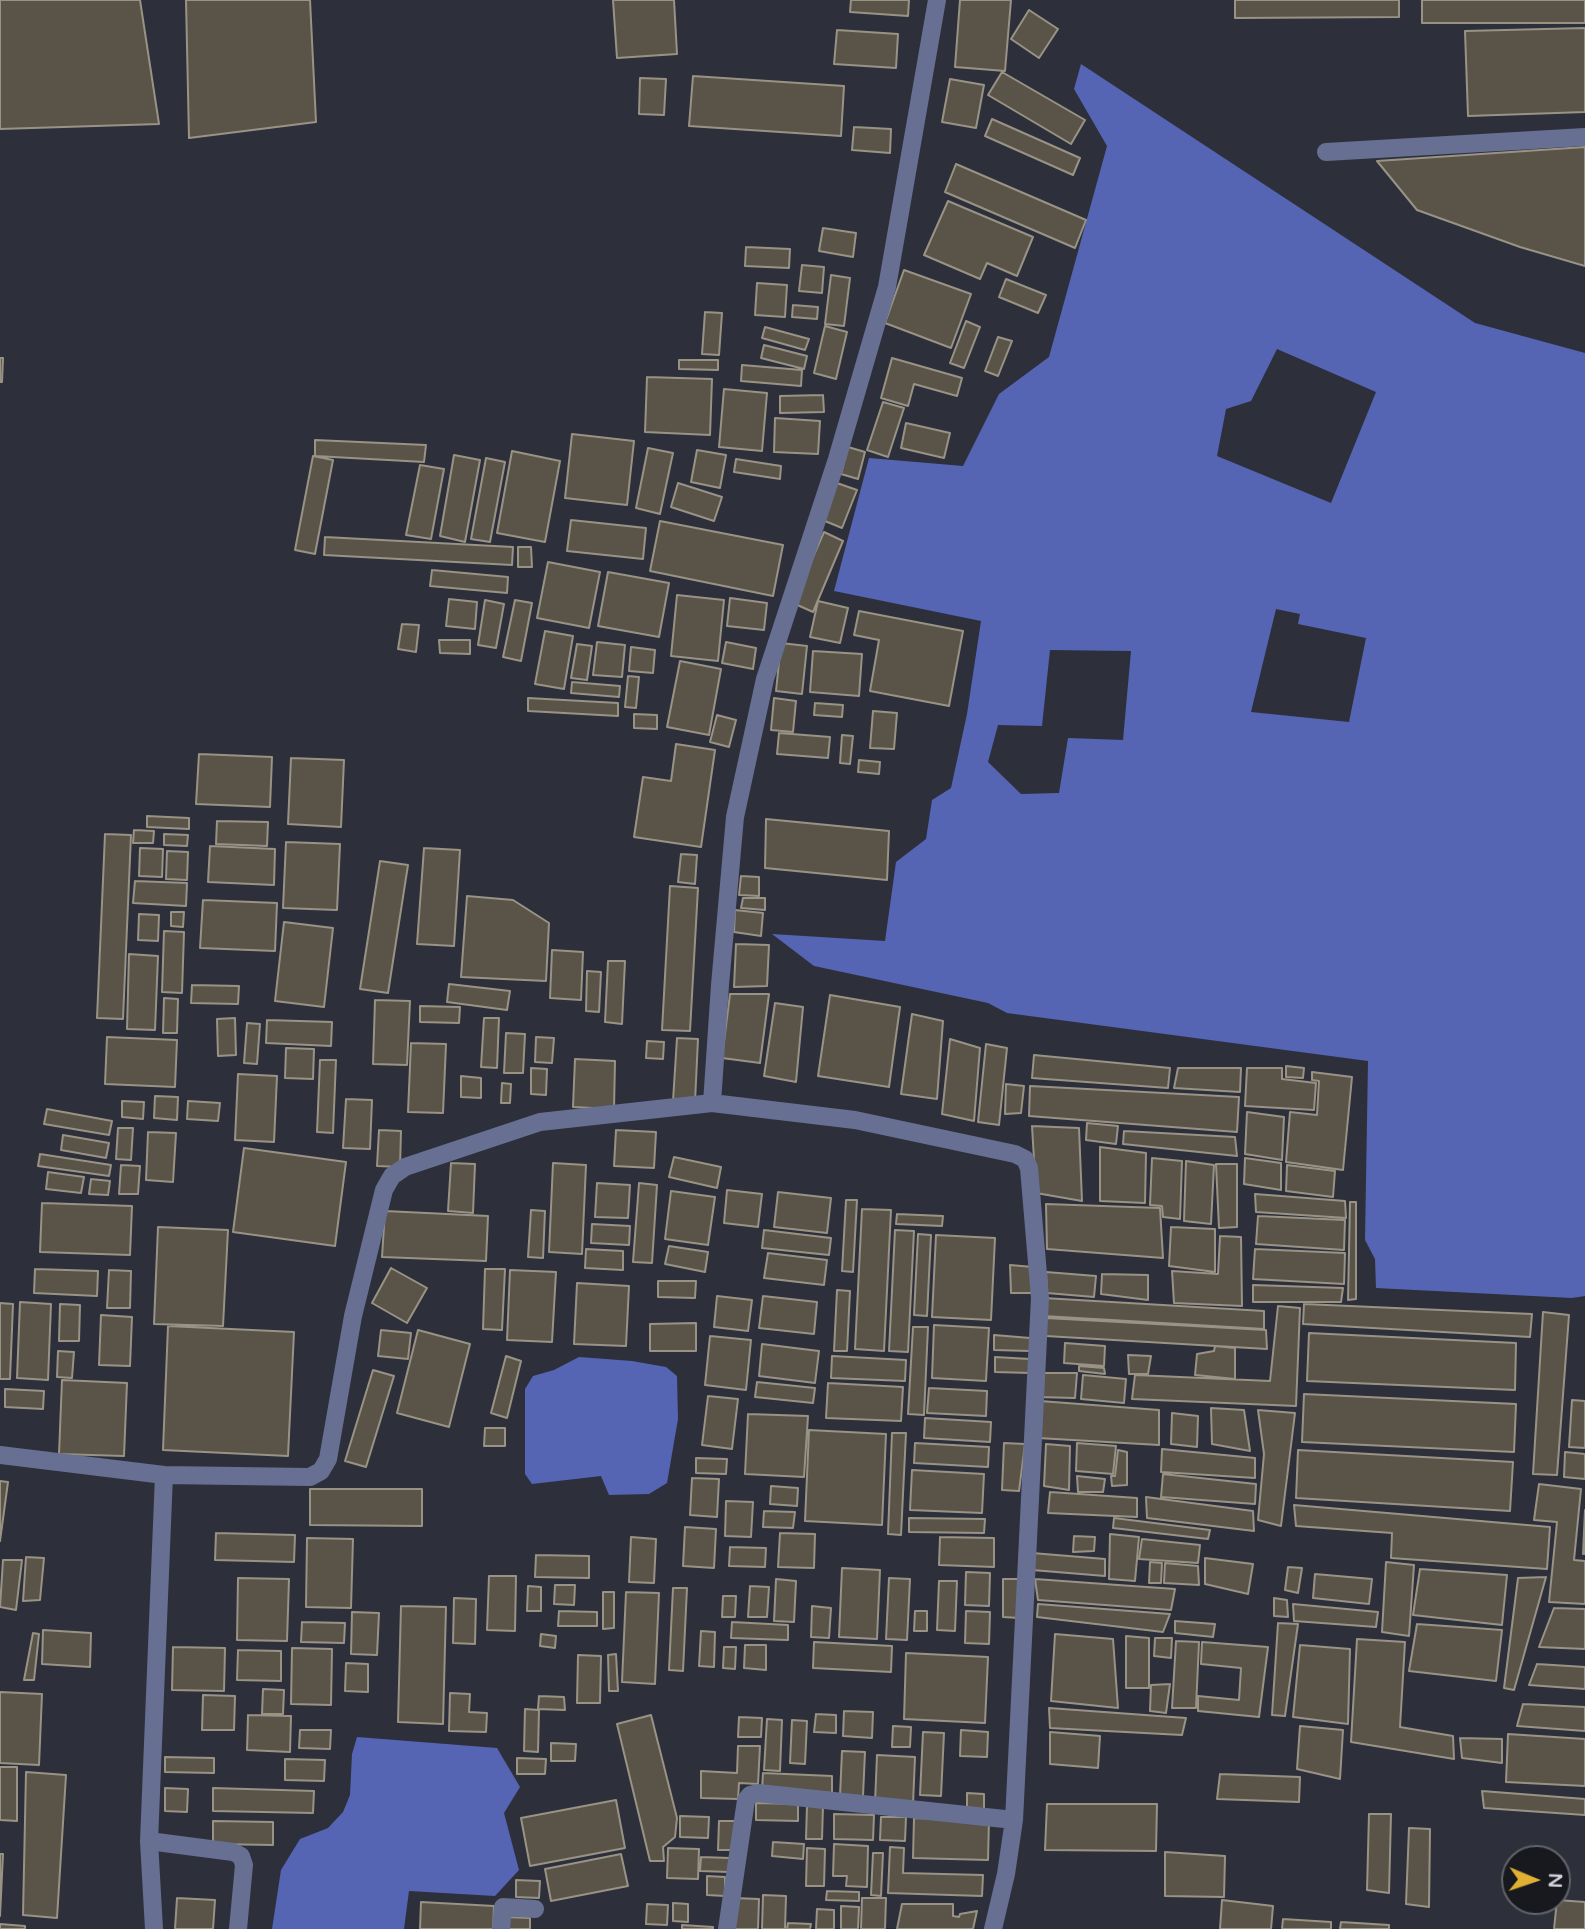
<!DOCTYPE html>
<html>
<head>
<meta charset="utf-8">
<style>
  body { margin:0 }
  #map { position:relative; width:1585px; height:1929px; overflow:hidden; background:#2d303b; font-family:"Varela Round",sans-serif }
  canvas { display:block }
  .north { position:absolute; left:1501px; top:1845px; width:70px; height:70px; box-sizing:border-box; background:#17191e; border:2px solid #616369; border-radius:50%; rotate:92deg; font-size:19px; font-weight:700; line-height:28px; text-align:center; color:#d0d2d9 }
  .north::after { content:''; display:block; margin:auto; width:24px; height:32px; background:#dfb034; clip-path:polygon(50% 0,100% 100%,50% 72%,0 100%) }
</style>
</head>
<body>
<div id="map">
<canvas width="1585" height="1929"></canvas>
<div class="north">N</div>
</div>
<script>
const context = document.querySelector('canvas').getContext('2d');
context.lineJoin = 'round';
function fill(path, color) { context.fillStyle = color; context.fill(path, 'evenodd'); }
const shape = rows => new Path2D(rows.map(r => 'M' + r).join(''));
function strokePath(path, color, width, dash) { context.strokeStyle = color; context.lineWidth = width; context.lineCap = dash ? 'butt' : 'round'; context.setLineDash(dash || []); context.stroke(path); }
const water = shape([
  [1081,64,1475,323,1585,353,1585,1296,1572,1298,1376,1288,1375,1259,1365,1240,1368,1061,1007,1013,988,1003,814,966,772,934,885,941,896,862,926,839,932,800,951,788,967,714,981,621,834,591,869,458,963,466,999,394,1049,357,1107,146,1074,89],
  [1277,349,1376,392,1331,503,1217,456,1226,409,1251,401],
  [1276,609,1300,614,1298,624,1366,638,1349,722,1251,712],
  [1050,650,1131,651,1123,740,1068,738,1059,793,1021,794,988,762,998,725,1042,726],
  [579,1357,632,1361,666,1367,677,1376,678,1419,667,1483,649,1494,609,1495,601,1476,532,1484,525,1474,525,1389,533,1376,554,1370],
  [357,1737,497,1748,520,1787,504,1813,519,1870,495,1896,409,1891,404,1929,272,1929,281,1870,300,1839,328,1828,343,1812,350,1795,352,1754]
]);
const building = shape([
  [0,0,140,0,159,124,0,129,0,0],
  [186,0,310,0,316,122,189,138,186,0],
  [613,0,674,0,677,54,617,58,613,0],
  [851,0,909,0,908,16,850,12,851,0],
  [960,0,1011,0,1005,71,955,67,960,0],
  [1235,0,1399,0,1399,17,1235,18,1235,0],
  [1422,0,1585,0,1585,23,1422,23,1422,0],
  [1029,10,1058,29,1039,58,1011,39,1029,10],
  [1585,28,1585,112,1468,116,1465,31,1585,28],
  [837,30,898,34,896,68,834,64,837,30],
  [1002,72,1085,120,1071,144,988,95,1002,72],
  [693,76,844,86,841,136,689,126,693,76],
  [640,78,666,79,664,115,639,114,640,78],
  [950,79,984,85,976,128,942,122,950,79],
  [992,119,1080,158,1073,175,985,136,992,119],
  [854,127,891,129,890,153,852,150,854,127],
  [1585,147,1585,266,1520,247,1417,210,1377,161,1585,147],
  [956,164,1086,220,1075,248,945,192,956,164],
  [948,201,1033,237,1017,276,987,263,980,279,924,255,948,201],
  [823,228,856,233,853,257,819,251,823,228],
  [746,247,790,249,789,268,745,266,746,247],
  [802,265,824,267,822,293,799,291,802,265],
  [904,270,971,294,951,348,885,323,904,270],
  [831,275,850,278,844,326,825,324,831,275],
  [1006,279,1046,295,1038,313,999,297,1006,279],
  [757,283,787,285,785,317,755,315,757,283],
  [793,305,818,307,817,319,792,317,793,305],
  [705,312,722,313,719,355,702,354,705,312],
  [966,321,980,327,964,368,950,363,966,321],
  [825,326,847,332,836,379,814,373,825,326],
  [765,327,809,339,805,350,762,338,765,327],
  [998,337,1012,341,998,376,985,371,998,337],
  [764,345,807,356,804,369,761,358,764,345],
  [0,358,3,358,2,382,0,382,0,358],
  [892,358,962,378,957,396,914,384,908,406,881,398,892,358],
  [679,360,718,360,718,370,679,369,679,360],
  [742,365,802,370,801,386,741,381,742,365],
  [647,377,712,379,710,435,645,432,647,377],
  [724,389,767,393,762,451,719,447,724,389],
  [823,395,824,412,780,413,780,396,823,395],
  [883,402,904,408,888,457,867,450,883,402],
  [775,418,820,421,818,454,774,452,775,418],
  [906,423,950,433,944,458,901,448,906,423],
  [572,434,634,441,627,505,565,498,572,434],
  [315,440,426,445,424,462,315,456,315,440],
  [848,447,865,452,858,479,841,474,848,447],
  [648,448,673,453,660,514,636,508,648,448],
  [697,450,726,455,720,488,691,482,697,450],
  [512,451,560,461,545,542,497,533,512,451],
  [454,455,480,460,465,542,440,536,454,455],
  [313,456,333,460,315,554,295,550,313,456],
  [486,458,505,462,490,542,471,539,486,458],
  [736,459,781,466,780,479,734,472,736,459],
  [420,465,444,469,431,539,406,535,420,465],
  [834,482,857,490,842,528,820,519,834,482],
  [678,483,722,497,714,521,671,507,678,483],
  [571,520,646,528,643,559,567,551,571,520],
  [660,521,783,545,773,596,650,571,660,521],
  [824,532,843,541,813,612,793,603,824,532],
  [325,537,513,547,512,565,324,555,325,537],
  [518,547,531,547,532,567,518,567,518,547],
  [548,562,600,572,589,628,537,618,548,562],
  [432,570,508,577,507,593,430,586,432,570],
  [608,572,669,583,659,637,598,626,608,572],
  [677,595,724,600,718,661,671,656,677,595],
  [730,598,767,603,764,630,727,626,730,598],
  [449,599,477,602,475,629,446,626,449,599],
  [485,600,504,604,496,648,478,645,485,600],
  [515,600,532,603,521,661,503,657,515,600],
  [818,601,848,608,840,643,810,637,818,601],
  [859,611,963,631,949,706,870,691,879,640,854,635,859,611],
  [402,624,419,625,416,652,398,649,402,624],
  [545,631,573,636,564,689,535,684,545,631],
  [439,640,470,640,470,654,440,653,439,640],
  [597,642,625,645,622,677,593,675,597,642],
  [726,642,756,648,753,669,722,663,726,642],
  [781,643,807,646,802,694,776,691,781,643],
  [577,644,592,646,587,680,571,678,577,644],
  [631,647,655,650,653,673,629,671,631,647],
  [813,651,862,654,859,696,810,692,813,651],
  [680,661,721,669,709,735,667,727,680,661],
  [628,676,639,677,636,708,625,707,628,676],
  [572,682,620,686,619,697,571,693,572,682],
  [528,698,618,703,618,716,528,711,528,698],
  [774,698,796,701,793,732,771,730,774,698],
  [815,703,843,705,842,717,814,715,815,703],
  [873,711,897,713,894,749,870,748,873,711],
  [634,714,657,715,657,729,634,728,634,714],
  [717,715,736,720,729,747,710,742,717,715],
  [779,733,830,737,828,758,777,754,779,733],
  [842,735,853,736,850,764,840,763,842,735],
  [676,744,715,750,701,847,634,837,643,777,671,781,676,744],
  [199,754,272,757,270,807,196,804,199,754],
  [291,758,344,760,341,827,288,824,291,758],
  [859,760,880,762,879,774,858,772,859,760],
  [147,816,189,818,189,829,147,827,147,816],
  [766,819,889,831,887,880,765,868,766,819],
  [217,821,268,822,267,846,216,844,217,821],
  [134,830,154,831,153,843,133,843,134,830],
  [105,834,131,835,123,1019,97,1018,105,834],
  [164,834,188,835,187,846,164,845,164,834],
  [286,842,340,844,337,910,283,908,286,842],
  [210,846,275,849,274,885,208,882,210,846],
  [140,848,163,849,162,877,139,876,140,848],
  [424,848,460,850,454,946,417,944,424,848],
  [167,851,188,852,187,880,166,879,167,851],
  [681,854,697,855,695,884,678,882,681,854],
  [380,861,408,865,388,993,360,989,380,861],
  [741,876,759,877,759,896,739,895,741,876],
  [135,881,187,883,186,906,133,903,135,881],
  [670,886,698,888,690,1031,662,1030,670,886],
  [467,896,513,900,549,923,546,981,461,977,467,896],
  [743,898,765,898,765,910,741,908,743,898],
  [203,900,277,903,275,951,200,948,203,900],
  [735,910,763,913,761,936,734,932,735,910],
  [171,912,184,912,183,927,171,926,171,912],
  [139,914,159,915,158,941,138,940,139,914],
  [284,922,333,928,324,1007,275,1001,284,922],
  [164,931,184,932,182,993,162,992,164,931],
  [736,944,769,945,767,986,734,987,736,944],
  [552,950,583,952,581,1000,550,998,552,950],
  [129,954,158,956,155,1030,127,1029,129,954],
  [608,961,625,961,622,1024,605,1022,608,961],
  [587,971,601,972,599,1012,586,1011,587,971],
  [449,984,510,991,507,1010,447,1002,449,984],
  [192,985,239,986,238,1004,191,1003,192,985],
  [730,994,769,994,760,1063,722,1058,730,994],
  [830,995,900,1007,889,1087,818,1076,830,995],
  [164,998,178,999,177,1033,163,1033,164,998],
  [375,1000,410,1001,407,1065,373,1064,375,1000],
  [775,1003,803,1007,796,1082,764,1076,775,1003],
  [420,1006,460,1007,459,1023,420,1022,420,1006],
  [912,1014,943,1021,937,1099,901,1094,912,1014],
  [235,1018,236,1055,218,1056,217,1019,235,1018],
  [484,1018,499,1018,497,1068,481,1067,484,1018],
  [267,1020,332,1022,331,1046,266,1043,267,1020],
  [247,1023,260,1024,257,1064,244,1063,247,1023],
  [506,1033,525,1034,523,1073,504,1073,506,1033],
  [107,1037,177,1040,175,1087,105,1084,107,1037],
  [536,1037,554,1038,552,1063,535,1062,536,1037],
  [677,1038,698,1039,695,1102,673,1101,677,1038],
  [950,1039,980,1048,974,1121,942,1114,950,1039],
  [647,1041,664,1042,663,1059,646,1058,647,1041],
  [411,1043,446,1044,443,1113,408,1112,411,1043],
  [986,1044,1007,1048,999,1125,978,1122,986,1044],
  [286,1048,314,1049,313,1079,285,1078,286,1048],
  [1034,1055,1170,1068,1168,1088,1032,1078,1034,1055],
  [575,1059,615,1061,614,1109,573,1107,575,1059],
  [320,1060,336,1060,333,1133,317,1132,320,1060],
  [1286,1066,1304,1068,1303,1078,1286,1077,1286,1066],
  [531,1068,547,1069,546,1095,531,1094,531,1068],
  [1178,1068,1241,1068,1240,1092,1174,1088,1178,1068],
  [1247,1068,1282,1068,1282,1079,1316,1083,1314,1110,1245,1106,1247,1068],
  [1312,1072,1352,1077,1343,1170,1286,1162,1290,1112,1317,1115,1319,1081,1312,1080,1312,1072],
  [238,1074,277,1076,274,1142,235,1140,238,1074],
  [461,1076,481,1078,481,1098,461,1097,461,1076],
  [502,1083,511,1084,510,1103,501,1103,502,1083],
  [1006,1084,1024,1086,1021,1113,1005,1114,1006,1084],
  [1030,1086,1239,1097,1237,1132,1029,1116,1030,1086],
  [155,1096,178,1097,177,1120,154,1118,155,1096],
  [346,1099,372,1100,370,1149,343,1148,346,1099],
  [122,1101,144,1102,143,1119,122,1117,122,1101],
  [188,1101,220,1103,218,1121,187,1119,188,1101],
  [47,1109,112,1121,109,1135,44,1124,47,1109],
  [1247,1112,1284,1117,1282,1160,1245,1154,1247,1112],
  [1087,1123,1118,1126,1116,1144,1086,1140,1087,1123],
  [1032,1126,1079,1128,1082,1201,1036,1193,1032,1126],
  [118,1128,133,1128,131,1160,116,1159,118,1128],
  [379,1130,401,1131,400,1167,377,1166,379,1130],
  [616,1130,656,1132,654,1168,614,1166,616,1130],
  [1124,1131,1235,1137,1237,1156,1123,1144,1124,1131],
  [148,1132,176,1133,173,1182,146,1180,148,1132],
  [63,1135,109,1143,106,1158,61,1150,63,1135],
  [1100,1147,1146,1153,1145,1203,1100,1201,1100,1147],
  [244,1148,346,1162,335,1246,233,1232,244,1148],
  [40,1154,111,1165,109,1176,38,1166,40,1154],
  [674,1157,721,1167,717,1188,669,1177,674,1157],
  [1152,1158,1182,1161,1180,1219,1163,1217,1162,1206,1150,1205,1152,1158],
  [1245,1158,1281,1163,1281,1190,1244,1184,1245,1158],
  [1186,1161,1214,1165,1211,1224,1184,1221,1186,1161],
  [451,1163,475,1164,473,1213,448,1211,451,1163],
  [553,1163,586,1165,582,1254,549,1252,553,1163],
  [1216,1164,1237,1164,1237,1227,1219,1228,1216,1164],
  [121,1165,140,1166,138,1194,119,1194,121,1165],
  [1287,1165,1335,1171,1333,1197,1286,1191,1287,1165],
  [48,1172,84,1177,81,1193,46,1189,48,1172],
  [91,1179,110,1181,108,1195,89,1194,91,1179],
  [597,1183,630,1185,628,1218,595,1217,597,1183],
  [639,1183,657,1185,652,1263,633,1262,639,1183],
  [727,1190,762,1194,758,1227,724,1223,727,1190],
  [671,1191,715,1197,708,1245,665,1239,671,1191],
  [778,1192,831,1198,827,1233,774,1227,778,1192],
  [1255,1194,1345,1201,1346,1218,1256,1212,1255,1194],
  [846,1200,857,1200,853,1272,842,1271,846,1200],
  [1350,1202,1356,1202,1356,1299,1348,1300,1350,1202],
  [42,1203,132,1206,130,1255,40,1252,42,1203],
  [1046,1204,1160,1208,1163,1258,1047,1249,1046,1204],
  [862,1209,891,1210,884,1351,855,1349,862,1209],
  [531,1210,545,1211,543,1258,528,1257,531,1210],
  [385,1211,488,1216,486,1261,382,1257,385,1211],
  [897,1214,943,1216,942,1226,896,1224,897,1214],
  [1258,1216,1345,1220,1344,1250,1256,1244,1258,1216],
  [592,1224,630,1226,629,1245,591,1243,592,1224],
  [158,1227,228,1230,223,1326,154,1324,158,1227],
  [1171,1227,1215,1229,1215,1272,1169,1266,1171,1227],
  [764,1230,831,1238,829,1255,762,1248,764,1230],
  [895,1230,914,1231,908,1352,889,1351,895,1230],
  [918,1234,931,1235,927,1316,914,1315,918,1234],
  [936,1235,995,1238,991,1320,932,1317,936,1235],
  [1220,1236,1241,1237,1242,1306,1174,1303,1172,1271,1218,1274,1220,1236],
  [669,1246,708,1252,705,1272,665,1264,669,1246],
  [586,1249,623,1251,623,1270,585,1268,586,1249],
  [1255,1249,1345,1253,1344,1284,1253,1279,1255,1249],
  [768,1253,827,1260,824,1285,764,1278,768,1253],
  [1010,1265,1033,1267,1035,1293,1011,1293,1010,1265],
  [391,1268,427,1288,407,1323,372,1303,391,1268],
  [35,1269,98,1271,97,1296,34,1293,35,1269],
  [485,1269,505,1269,502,1330,483,1329,485,1269],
  [109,1270,131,1271,130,1308,107,1308,109,1270],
  [510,1270,556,1272,552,1342,507,1340,510,1270],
  [1046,1272,1096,1276,1094,1297,1047,1293,1046,1272],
  [1102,1274,1148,1275,1148,1300,1101,1294,1102,1274],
  [658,1281,696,1281,695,1298,658,1297,658,1281],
  [577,1283,629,1286,626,1346,574,1344,577,1283],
  [1253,1285,1343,1288,1341,1302,1253,1302,1253,1285],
  [837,1290,850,1291,847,1351,834,1351,837,1290],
  [717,1296,752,1300,748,1331,714,1327,717,1296],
  [763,1296,817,1302,814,1334,759,1328,763,1296],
  [1044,1298,1264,1311,1264,1329,1043,1316,1044,1298],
  [20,1302,51,1304,48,1380,17,1378,20,1302],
  [0,1303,13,1304,10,1379,0,1379,0,1303],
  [60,1304,80,1305,79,1341,59,1341,60,1304],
  [1304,1304,1532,1314,1530,1337,1303,1324,1304,1304],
  [1278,1306,1300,1308,1296,1406,1132,1399,1135,1375,1270,1381,1278,1306],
  [1543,1312,1569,1315,1557,1475,1533,1474,1543,1312],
  [101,1315,132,1317,130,1366,99,1365,101,1315],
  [1046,1318,1266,1330,1267,1349,1046,1336,1046,1318],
  [696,1323,696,1351,650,1351,650,1324,696,1323],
  [934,1325,989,1328,986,1381,932,1378,934,1325],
  [168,1326,294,1332,288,1456,163,1450,168,1326],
  [913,1327,928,1327,924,1415,908,1414,913,1327],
  [381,1330,411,1333,408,1359,378,1356,381,1330],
  [418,1330,470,1344,449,1427,397,1413,418,1330],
  [1309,1333,1516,1343,1515,1390,1307,1381,1309,1333],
  [994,1335,1030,1338,1030,1351,994,1350,994,1335],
  [710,1336,751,1340,746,1390,705,1385,710,1336],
  [1065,1343,1105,1346,1104,1366,1064,1363,1065,1343],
  [762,1344,819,1351,815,1383,759,1376,762,1344],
  [1215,1346,1235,1348,1235,1379,1195,1375,1197,1354,1214,1351,1215,1346],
  [58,1351,74,1352,72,1378,57,1377,58,1351],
  [1128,1355,1151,1356,1148,1374,1129,1374,1128,1355],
  [506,1356,521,1361,507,1418,491,1413,506,1356],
  [832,1356,906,1360,905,1381,831,1378,832,1356],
  [995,1357,1030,1359,1031,1373,995,1372,995,1357],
  [1079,1366,1104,1368,1105,1374,1079,1371,1079,1366],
  [373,1370,394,1376,366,1467,345,1461,373,1370],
  [1040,1373,1077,1373,1075,1398,1038,1397,1040,1373],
  [1083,1375,1126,1379,1124,1403,1081,1399,1083,1375],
  [62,1380,127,1383,124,1456,59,1454,62,1380],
  [757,1382,815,1388,813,1403,755,1397,757,1382],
  [828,1383,903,1387,901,1421,826,1418,828,1383],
  [929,1388,987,1391,986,1416,927,1413,929,1388],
  [5,1389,44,1391,43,1409,5,1407,5,1389],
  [1304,1394,1516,1404,1514,1452,1302,1442,1304,1394],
  [708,1396,738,1399,732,1449,702,1445,708,1396],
  [1572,1400,1585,1401,1585,1448,1569,1447,1572,1400],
  [1040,1401,1159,1410,1159,1445,1038,1438,1040,1401],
  [1211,1408,1244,1410,1250,1451,1212,1444,1211,1408],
  [1258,1410,1295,1413,1281,1526,1258,1520,1264,1454,1258,1410],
  [1172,1413,1198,1416,1197,1447,1171,1444,1172,1413],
  [748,1414,808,1416,804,1477,745,1474,748,1414],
  [925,1418,991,1422,990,1442,924,1438,925,1418],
  [485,1428,505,1428,505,1446,484,1446,485,1428],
  [809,1430,886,1434,882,1525,805,1521,809,1430],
  [892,1433,906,1433,901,1535,888,1534,892,1433],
  [915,1443,989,1447,988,1467,914,1463,915,1443],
  [1004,1443,1025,1444,1019,1491,1002,1490,1004,1443],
  [1077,1443,1116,1446,1113,1474,1076,1471,1077,1443],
  [1046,1444,1070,1446,1069,1490,1044,1486,1046,1444],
  [1162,1449,1255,1458,1255,1478,1161,1472,1162,1449],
  [1118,1450,1127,1452,1127,1485,1112,1486,1111,1476,1115,1476,1118,1450],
  [1298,1450,1513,1462,1510,1511,1296,1498,1298,1450],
  [1565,1452,1585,1454,1585,1479,1564,1477,1565,1452],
  [696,1458,727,1459,726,1474,696,1473,696,1458],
  [912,1470,984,1474,982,1513,910,1510,912,1470],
  [1163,1474,1256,1484,1255,1504,1161,1497,1163,1474],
  [1077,1476,1105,1479,1103,1492,1078,1492,1077,1476],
  [692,1478,719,1479,717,1517,690,1515,692,1478],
  [0,1481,8,1482,0,1541,0,1481],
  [1539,1484,1581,1489,1574,1560,1585,1561,1585,1604,1549,1602,1557,1522,1534,1520,1539,1484],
  [771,1486,798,1488,797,1506,770,1504,771,1486],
  [310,1489,422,1489,422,1526,310,1525,310,1489],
  [1050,1492,1137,1498,1137,1517,1048,1513,1050,1492],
  [1146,1497,1253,1511,1254,1531,1147,1518,1146,1497],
  [726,1501,753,1502,751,1537,725,1536,726,1501],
  [1294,1505,1550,1527,1547,1569,1391,1558,1392,1533,1296,1526,1294,1505],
  [1585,1510,1585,1554,1583,1554,1585,1510],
  [764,1511,795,1512,793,1528,763,1527,764,1511],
  [909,1518,985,1519,984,1533,909,1532,909,1518],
  [1114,1518,1210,1530,1208,1539,1113,1528,1114,1518],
  [685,1527,716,1529,714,1568,683,1566,685,1527],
  [216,1533,295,1535,294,1562,215,1560,216,1533],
  [780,1533,815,1534,814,1568,778,1567,780,1533],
  [1110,1534,1139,1537,1135,1581,1109,1579,1110,1534],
  [1074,1536,1095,1537,1094,1551,1073,1552,1074,1536],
  [631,1537,656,1539,654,1583,629,1582,631,1537],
  [940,1537,994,1538,994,1567,939,1565,940,1537],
  [307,1538,353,1539,351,1608,306,1607,307,1538],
  [1142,1539,1200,1545,1198,1563,1139,1559,1142,1539],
  [730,1547,766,1548,765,1567,729,1566,730,1547],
  [1032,1553,1105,1559,1105,1576,1032,1570,1032,1553],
  [536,1555,589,1556,589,1578,535,1577,536,1555],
  [26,1557,44,1558,40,1600,23,1601,26,1557],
  [1205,1558,1253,1564,1248,1594,1205,1584,1205,1558],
  [3,1560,22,1560,16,1610,0,1607,3,1560],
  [1150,1562,1162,1563,1161,1583,1149,1583,1150,1562],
  [1386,1562,1414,1565,1409,1636,1382,1632,1386,1562],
  [1165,1563,1198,1566,1199,1585,1164,1583,1165,1563],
  [1288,1567,1302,1568,1298,1593,1285,1590,1288,1567],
  [842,1568,880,1570,877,1639,839,1637,842,1568],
  [1420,1569,1507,1575,1502,1625,1413,1615,1420,1569],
  [966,1572,990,1573,989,1606,965,1605,966,1572],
  [1315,1574,1372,1579,1369,1604,1313,1598,1315,1574],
  [489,1576,516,1576,515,1631,487,1630,489,1576],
  [1546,1577,1514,1690,1504,1688,1518,1578,1546,1577],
  [238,1578,289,1579,287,1641,237,1640,238,1578],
  [889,1578,910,1579,907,1640,886,1639,889,1578],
  [776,1579,796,1581,794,1622,774,1621,776,1579],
  [1003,1579,1019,1579,1019,1618,1003,1617,1003,1579],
  [1035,1579,1118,1585,1175,1589,1171,1610,1038,1600,1035,1579],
  [939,1581,957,1581,955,1631,937,1630,939,1581],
  [555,1585,575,1585,574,1605,554,1604,555,1585],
  [528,1586,541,1587,541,1611,527,1611,528,1586],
  [750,1586,769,1587,767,1617,748,1617,750,1586],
  [673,1588,687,1588,683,1671,669,1670,673,1588],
  [603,1592,614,1592,614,1628,603,1629,603,1592],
  [626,1592,659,1593,655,1684,622,1682,626,1592],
  [723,1596,736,1596,735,1617,722,1617,723,1596],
  [454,1598,476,1599,475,1644,453,1643,454,1598],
  [1274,1598,1287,1600,1288,1617,1274,1616,1274,1598],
  [1038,1604,1170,1614,1163,1632,1037,1617,1038,1604],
  [1293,1604,1378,1612,1376,1627,1294,1621,1293,1604],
  [401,1606,446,1607,443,1724,398,1722,401,1606],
  [812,1606,831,1608,829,1638,811,1637,812,1606],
  [1554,1608,1585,1609,1585,1649,1539,1647,1554,1608],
  [559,1611,597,1612,597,1626,558,1626,559,1611],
  [915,1611,927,1611,927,1631,914,1631,915,1611],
  [966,1611,990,1612,989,1644,965,1643,966,1611],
  [352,1612,379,1613,377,1655,351,1654,352,1612],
  [1175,1621,1215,1624,1213,1637,1175,1633,1175,1621],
  [302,1622,345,1623,344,1643,301,1642,302,1622],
  [732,1622,788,1625,788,1640,731,1638,732,1622],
  [1278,1623,1298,1624,1285,1716,1272,1715,1278,1623],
  [1417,1624,1502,1630,1496,1681,1409,1671,1417,1624],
  [43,1630,91,1633,90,1667,42,1664,43,1630],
  [701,1631,715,1632,714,1667,699,1666,701,1631],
  [33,1633,39,1634,34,1680,24,1680,33,1633],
  [541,1634,556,1636,555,1648,540,1646,541,1634],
  [1055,1634,1113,1639,1118,1708,1051,1701,1055,1634],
  [1126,1636,1149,1638,1149,1688,1126,1688,1126,1636],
  [1155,1638,1172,1638,1171,1658,1154,1656,1155,1638],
  [1357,1639,1405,1642,1400,1727,1453,1736,1454,1759,1351,1742,1357,1639],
  [1176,1641,1199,1642,1196,1708,1172,1708,1176,1641],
  [814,1642,892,1646,891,1672,813,1668,814,1642],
  [1202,1642,1268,1647,1259,1717,1198,1711,1198,1696,1239,1700,1241,1668,1201,1664,1202,1642],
  [745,1645,766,1645,766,1670,744,1668,745,1645],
  [1300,1645,1350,1649,1348,1724,1293,1717,1300,1645],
  [173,1647,225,1648,224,1691,172,1690,173,1647],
  [724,1647,736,1647,735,1669,723,1668,724,1647],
  [292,1648,332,1649,331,1705,291,1704,292,1648],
  [238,1650,281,1651,281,1681,237,1680,238,1650],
  [906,1653,988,1657,985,1723,904,1719,906,1653],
  [616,1654,618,1691,609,1691,608,1655,616,1654],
  [578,1655,601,1656,600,1703,577,1703,578,1655],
  [346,1663,368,1664,368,1692,345,1691,346,1663],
  [1537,1664,1585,1667,1585,1689,1529,1685,1537,1664],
  [1170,1684,1166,1713,1150,1711,1151,1685,1170,1684],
  [263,1689,284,1690,283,1714,262,1714,263,1689],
  [0,1692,42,1694,39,1765,0,1763,0,1692],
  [450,1693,470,1694,469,1712,487,1713,486,1732,449,1731,450,1693],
  [203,1695,235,1696,234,1730,202,1730,203,1695],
  [539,1696,564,1697,565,1710,538,1709,539,1696],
  [1523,1704,1585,1707,1585,1731,1517,1726,1523,1704],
  [1049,1708,1186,1718,1182,1735,1050,1728,1049,1708],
  [525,1709,539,1710,538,1752,524,1751,525,1709],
  [844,1711,873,1712,872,1738,843,1736,844,1711],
  [816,1714,836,1715,836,1733,814,1732,816,1714],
  [248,1715,291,1716,290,1752,247,1750,248,1715],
  [651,1715,677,1818,675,1837,663,1847,664,1861,650,1861,617,1724,651,1715],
  [739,1717,762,1718,761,1737,738,1737,739,1717],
  [767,1719,782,1720,780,1771,764,1770,767,1719],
  [792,1720,807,1721,805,1764,790,1763,792,1720],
  [893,1726,911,1727,910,1747,892,1747,893,1726],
  [1300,1726,1343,1730,1340,1779,1297,1769,1300,1726],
  [300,1730,331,1730,330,1749,299,1748,300,1730],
  [961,1730,988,1732,987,1757,960,1756,961,1730],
  [923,1732,944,1733,941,1796,920,1795,923,1732],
  [1050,1732,1100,1736,1098,1768,1050,1764,1050,1732],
  [1508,1734,1585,1739,1585,1786,1506,1782,1508,1734],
  [1460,1738,1502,1739,1502,1763,1462,1758,1460,1738],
  [551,1743,576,1744,575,1761,551,1761,551,1743],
  [738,1746,760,1746,758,1784,739,1783,738,1799,701,1798,701,1771,737,1773,738,1746],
  [842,1751,865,1752,863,1796,840,1796,842,1751],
  [877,1755,915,1757,913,1804,875,1803,877,1755],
  [165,1757,214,1758,214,1773,165,1772,165,1757],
  [517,1758,546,1759,545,1774,517,1774,517,1758],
  [285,1759,325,1760,324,1781,285,1780,285,1759],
  [0,1767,17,1767,17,1821,0,1820,0,1767],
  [26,1772,66,1775,57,1918,23,1915,26,1772],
  [763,1773,832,1776,832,1793,762,1790,763,1773],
  [1220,1774,1300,1777,1299,1802,1217,1799,1220,1774],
  [165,1788,188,1789,187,1812,165,1811,165,1788],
  [213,1788,314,1791,313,1813,213,1811,213,1788],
  [1482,1791,1585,1799,1585,1815,1484,1808,1482,1791],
  [967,1793,984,1794,984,1814,967,1814,967,1793],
  [616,1800,625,1848,530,1866,521,1818,616,1800],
  [756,1803,798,1804,798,1821,756,1820,756,1803],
  [1047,1804,1157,1804,1156,1851,1045,1850,1047,1804],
  [807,1805,823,1806,822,1839,806,1839,807,1805],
  [834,1814,874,1815,873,1840,834,1839,834,1814],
  [1369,1814,1391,1814,1389,1893,1367,1890,1369,1814],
  [680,1816,709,1817,708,1838,680,1837,680,1816],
  [881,1817,906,1817,905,1841,880,1840,881,1817],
  [914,1818,989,1820,988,1860,913,1858,914,1818],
  [213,1821,273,1822,273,1845,213,1844,213,1821],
  [719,1821,736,1821,735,1850,718,1850,719,1821],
  [1409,1828,1430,1829,1429,1907,1406,1904,1409,1828],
  [773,1842,804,1844,803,1859,772,1856,773,1842],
  [834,1844,868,1846,867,1887,846,1886,847,1876,833,1876,834,1844],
  [890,1847,904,1848,903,1873,983,1875,982,1896,888,1893,890,1847],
  [668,1848,699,1849,698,1879,667,1878,668,1848],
  [807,1848,825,1849,824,1886,806,1886,807,1848],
  [1165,1852,1225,1856,1224,1897,1165,1896,1165,1852],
  [873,1853,883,1853,881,1896,871,1895,873,1853],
  [0,1854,3,1854,0,1916,0,1854],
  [621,1854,628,1886,551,1901,545,1869,621,1854],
  [701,1857,730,1858,729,1872,700,1871,701,1857],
  [707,1876,725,1877,725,1896,707,1895,707,1876],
  [516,1880,540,1881,539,1898,516,1897,516,1880],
  [827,1891,859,1892,859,1901,826,1900,827,1891],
  [763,1895,786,1896,785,1929,762,1929,763,1895],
  [177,1898,215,1900,213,1929,175,1929,177,1898],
  [734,1898,759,1899,758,1929,733,1929,734,1898],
  [862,1898,886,1898,885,1929,861,1929,862,1898],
  [1222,1900,1273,1906,1271,1929,1220,1929,1222,1900],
  [1557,1900,1585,1902,1585,1929,1554,1929,1557,1900],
  [421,1902,494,1906,493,1929,420,1929,421,1902],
  [673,1903,688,1904,688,1922,673,1921,673,1903],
  [647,1904,668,1905,667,1925,646,1924,647,1904],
  [902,1904,953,1904,953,1916,959,1917,960,1914,977,1911,973,1929,897,1929,902,1904],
  [841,1906,859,1907,858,1929,841,1929,841,1906],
  [817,1909,834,1910,834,1929,816,1929,817,1909],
  [506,1917,530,1918,530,1929,505,1929,506,1917],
  [1283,1919,1331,1922,1331,1929,1282,1929,1283,1919],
  [1341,1922,1389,1925,1389,1929,1340,1929,1341,1922],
  [788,1923,811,1924,810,1929,787,1929,788,1923],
  [0,1924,25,1926,25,1929,0,1929,0,1924],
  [682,1925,713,1927,713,1929,682,1929,682,1925]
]);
const minor = shape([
  [937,0,887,287,837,459,765,679,735,817,720,985,712,1103,855,1120,1015,1154,1025,1159,1029,1168,1040,1298,1014,1820,1006,1874,993,1929],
  [1326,152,1585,137],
  [0,1455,164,1475,149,1841,154,1929],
  [164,1475,310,1477,321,1471,328,1459,353,1316,384,1190,392,1176,405,1167,540,1122,712,1103],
  [149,1841,233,1852,241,1856,244,1865,238,1929],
  [501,1929,503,1907,535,1909],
  [727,1929,746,1800,750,1795,758,1793,1014,1820]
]);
fill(water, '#5565b3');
fill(building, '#5a5448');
strokePath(building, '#999386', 2);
strokePath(minor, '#677093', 18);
</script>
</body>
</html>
